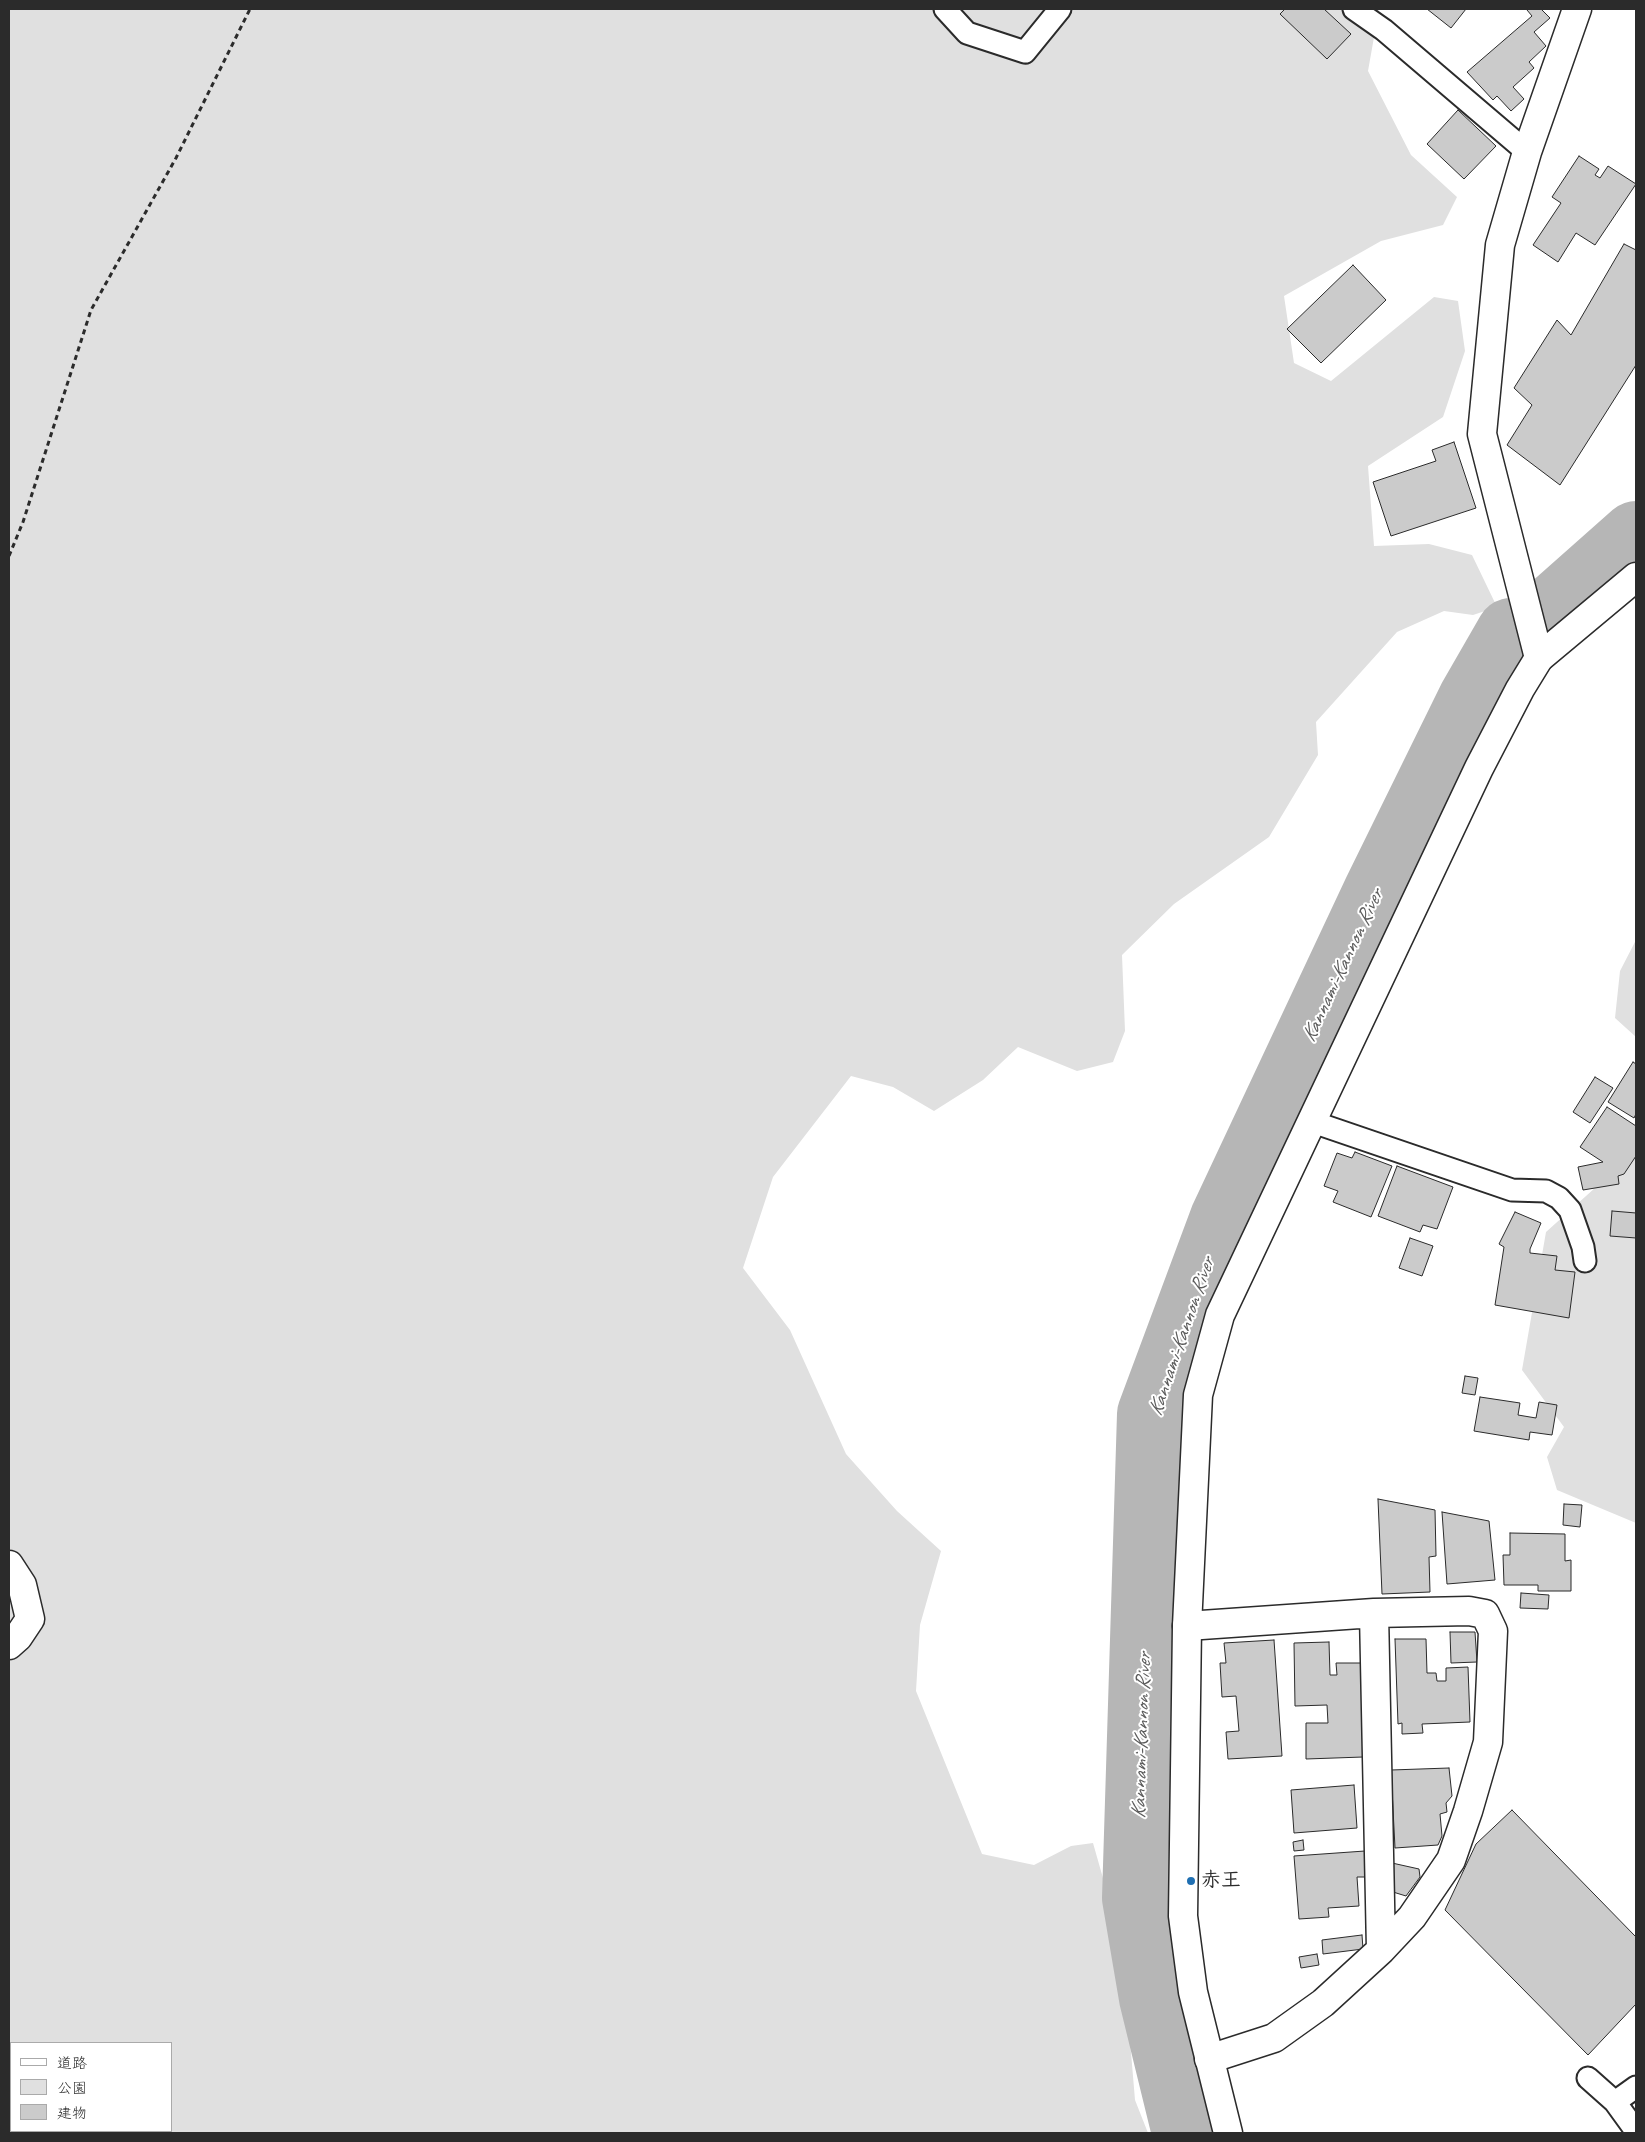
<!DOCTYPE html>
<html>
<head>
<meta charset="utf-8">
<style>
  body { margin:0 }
  #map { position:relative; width:1645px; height:2142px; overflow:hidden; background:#fff; font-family:Caveat,"Klee One",sans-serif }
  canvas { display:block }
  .frame { position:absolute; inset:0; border:10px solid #2b2b2b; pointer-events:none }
  .legend { position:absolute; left:10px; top:2042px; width:162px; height:90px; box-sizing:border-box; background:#fff; border:1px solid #aaa; margin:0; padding:6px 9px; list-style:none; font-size:15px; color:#2b2b2b }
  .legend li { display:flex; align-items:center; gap:10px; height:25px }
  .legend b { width:25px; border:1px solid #aaa }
</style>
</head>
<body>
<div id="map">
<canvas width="1645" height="2142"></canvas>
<div class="frame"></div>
<ul class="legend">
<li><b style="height:6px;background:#fff"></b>道路</li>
<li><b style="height:14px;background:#e0e0e0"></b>公園</li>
<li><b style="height:14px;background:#cbcbcb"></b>建物</li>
</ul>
</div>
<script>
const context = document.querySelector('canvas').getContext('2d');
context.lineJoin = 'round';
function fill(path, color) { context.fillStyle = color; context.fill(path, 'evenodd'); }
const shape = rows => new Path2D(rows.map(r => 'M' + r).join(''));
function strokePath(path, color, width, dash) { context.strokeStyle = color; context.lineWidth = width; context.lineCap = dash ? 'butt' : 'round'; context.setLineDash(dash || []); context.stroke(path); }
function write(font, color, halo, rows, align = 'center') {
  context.font = font + ' Caveat,"Klee One",sans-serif'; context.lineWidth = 4; context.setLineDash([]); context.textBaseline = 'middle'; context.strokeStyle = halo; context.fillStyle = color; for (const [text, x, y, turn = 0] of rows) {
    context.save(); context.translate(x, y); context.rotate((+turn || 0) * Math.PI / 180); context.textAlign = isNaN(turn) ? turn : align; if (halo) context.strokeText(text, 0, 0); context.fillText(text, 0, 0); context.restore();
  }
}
const green = shape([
  [9,9,1379,9,1368,71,1411,155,1457,197,1443,225,1381,241,1284,296,1294,363,1331,381,1434,297,1458,301,1465,351,1443,417,1368,466,1374,546,1429,544,1472,555,1497,607,1473,615,1444,611,1397,632,1316,722,1318,755,1269,837,1174,904,1122,955,1125,1031,1113,1062,1077,1071,1018,1047,983,1080,934,1111,893,1087,851,1076,773,1177,743,1268,790,1330,846,1454,897,1511,941,1551,920,1625,916,1691,982,1854,1034,1865,1071,1846,1093,1843,1122,1945,1135,2100,1148,2133,9,2133],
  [11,2043,171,2043,171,2131,11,2131],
  [1636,940,1636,1037,1615,1018,1620,971],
  [1636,1151,1636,1523,1557,1490,1547,1457,1564,1427,1522,1370,1546,1232]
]);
const river = shape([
  [1539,622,1636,536],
  [1187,2133,1154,1998,1137,1898,1152,1414,1225,1218,1378,892,1473,699,1511,633]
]);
const building = shape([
  [1285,9,1324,9,1351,34,1327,59,1280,14,1285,9],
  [1427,9,1466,9,1451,28,1427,9],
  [1528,9,1541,9,1550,18,1534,32,1546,46,1529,62,1534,68,1513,87,1524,99,1511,111,1497,96,1493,100,1467,72,1532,16,1527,10,1528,9],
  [1458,110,1496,146,1464,179,1427,144,1458,110],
  [1579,156,1599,169,1595,175,1600,178,1608,166,1636,184,1595,245,1576,233,1558,262,1533,245,1561,203,1552,197,1579,156],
  [1624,244,1636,250,1636,365,1560,485,1507,445,1532,405,1514,388,1557,320,1571,335,1624,244],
  [1353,265,1386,300,1321,363,1287,329,1353,265],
  [1454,442,1476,508,1391,536,1373,482,1436,461,1432,450,1454,442],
  [1633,1062,1636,1064,1636,1114,1634,1118,1608,1102,1633,1062],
  [1595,1077,1613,1088,1590,1123,1573,1112,1595,1077],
  [1607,1107,1636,1126,1636,1156,1624,1174,1618,1176,1619,1184,1583,1190,1578,1167,1603,1162,1580,1147,1607,1107],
  [1355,1152,1392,1166,1371,1217,1333,1202,1338,1191,1324,1186,1337,1153,1352,1158,1355,1152],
  [1397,1166,1453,1187,1437,1229,1423,1225,1420,1232,1378,1216,1397,1166],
  [1612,1211,1636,1213,1636,1238,1610,1236,1612,1211],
  [1515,1212,1541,1223,1530,1249,1530,1253,1557,1256,1555,1270,1575,1272,1569,1318,1495,1305,1504,1247,1499,1244,1515,1212],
  [1410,1238,1433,1246,1422,1276,1399,1268,1410,1238],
  [1465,1376,1478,1378,1475,1395,1462,1393,1465,1376],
  [1480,1397,1520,1403,1518,1415,1536,1418,1539,1402,1557,1405,1552,1435,1530,1432,1529,1440,1474,1431,1480,1397],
  [1378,1499,1435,1510,1436,1556,1429,1557,1430,1592,1382,1594,1378,1499],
  [1564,1504,1582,1505,1580,1527,1563,1525,1564,1504],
  [1442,1512,1489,1521,1495,1580,1447,1584,1442,1512],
  [1510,1533,1565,1534,1565,1561,1571,1560,1571,1591,1538,1591,1538,1585,1504,1585,1503,1555,1510,1555,1510,1533],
  [1521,1593,1549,1595,1548,1609,1520,1608,1521,1593],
  [1450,1632,1475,1632,1477,1662,1451,1663,1450,1632],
  [1395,1639,1426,1639,1427,1673,1436,1673,1437,1681,1446,1681,1446,1668,1468,1667,1470,1722,1422,1724,1423,1733,1402,1734,1402,1723,1398,1724,1395,1639],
  [1274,1640,1282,1756,1228,1759,1226,1732,1239,1731,1236,1696,1222,1697,1220,1663,1226,1663,1224,1643,1274,1640],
  [1329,1642,1330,1675,1337,1675,1336,1663,1361,1663,1363,1757,1306,1759,1306,1723,1328,1723,1327,1705,1295,1706,1294,1643,1329,1642],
  [1449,1768,1452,1796,1446,1803,1447,1812,1440,1814,1442,1836,1438,1845,1395,1848,1391,1770,1449,1768],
  [1354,1785,1357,1828,1294,1833,1291,1790,1354,1785],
  [1512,1810,1636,1937,1636,2004,1588,2055,1445,1910,1476,1844,1512,1810],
  [1303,1840,1304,1850,1294,1851,1293,1842,1303,1840],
  [1365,1851,1366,1877,1357,1877,1359,1906,1328,1908,1329,1917,1299,1919,1294,1856,1365,1851],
  [1392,1863,1419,1869,1420,1877,1406,1896,1393,1892,1392,1863],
  [1362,1935,1363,1949,1323,1954,1322,1940,1362,1935],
  [1317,1954,1319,1965,1301,1968,1299,1957,1317,1954]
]);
const path = shape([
  [9,556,23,522,91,310,176,158,250,9]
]);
const service = shape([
  [945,9,967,33,1025,52,1060,9],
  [1354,9,1384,30,1527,152],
  [1313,1122,1512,1190,1546,1191,1559,1198,1570,1210,1583,1247,1585,1261],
  [1588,2078,1615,2102,1636,2131],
  [1615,2102,1636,2087]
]);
const minor = shape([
  [1539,658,1482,434,1500,245,1527,152,1577,9],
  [9,1565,22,1585,30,1619,18,1637,9,1645],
  [1187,1626,1374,1613,1469,1611,1485,1614,1493,1631,1488,1742,1468,1811,1451,1860,1412,1917,1381,1950],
  [1209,2059,1274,2038,1323,2003,1381,1950,1374,1613],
  [19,2133,20,2131]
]);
const tertiary = shape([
  [1228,2133,1193,1992,1183,1916,1187,1626,1198,1395,1220,1315,1479,768,1520,689,1539,658,1636,577]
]);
const markers = [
  [1191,1881,5,"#1f6fb2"]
];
const poiNames = [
  ["赤王",1201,1881]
];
const waterNames = [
  ["Kannami-Kannon River",1343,966,-65],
  ["Kannami-Kannon River",1182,1337,-71],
  ["Kannami-Kannon River",1142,1736,-88]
];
fill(green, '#e0e0e0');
strokePath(river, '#b6b6b6', 70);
fill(building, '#cbcbcb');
strokePath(building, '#2b2b2b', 1);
strokePath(service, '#2b2b2b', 25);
strokePath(minor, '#2b2b2b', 31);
strokePath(tertiary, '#2b2b2b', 31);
strokePath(path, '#2b2b2b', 3, [5, 4]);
strokePath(service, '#fff', 21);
strokePath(minor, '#fff', 28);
strokePath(tertiary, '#fff', 28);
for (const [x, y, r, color] of markers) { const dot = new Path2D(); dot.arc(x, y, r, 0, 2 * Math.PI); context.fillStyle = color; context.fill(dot); strokePath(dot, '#fff', 2); }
write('bold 20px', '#2b2b2b', '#fff', poiNames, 'left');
write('italic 21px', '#5c5c5c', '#fff', waterNames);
</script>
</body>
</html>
